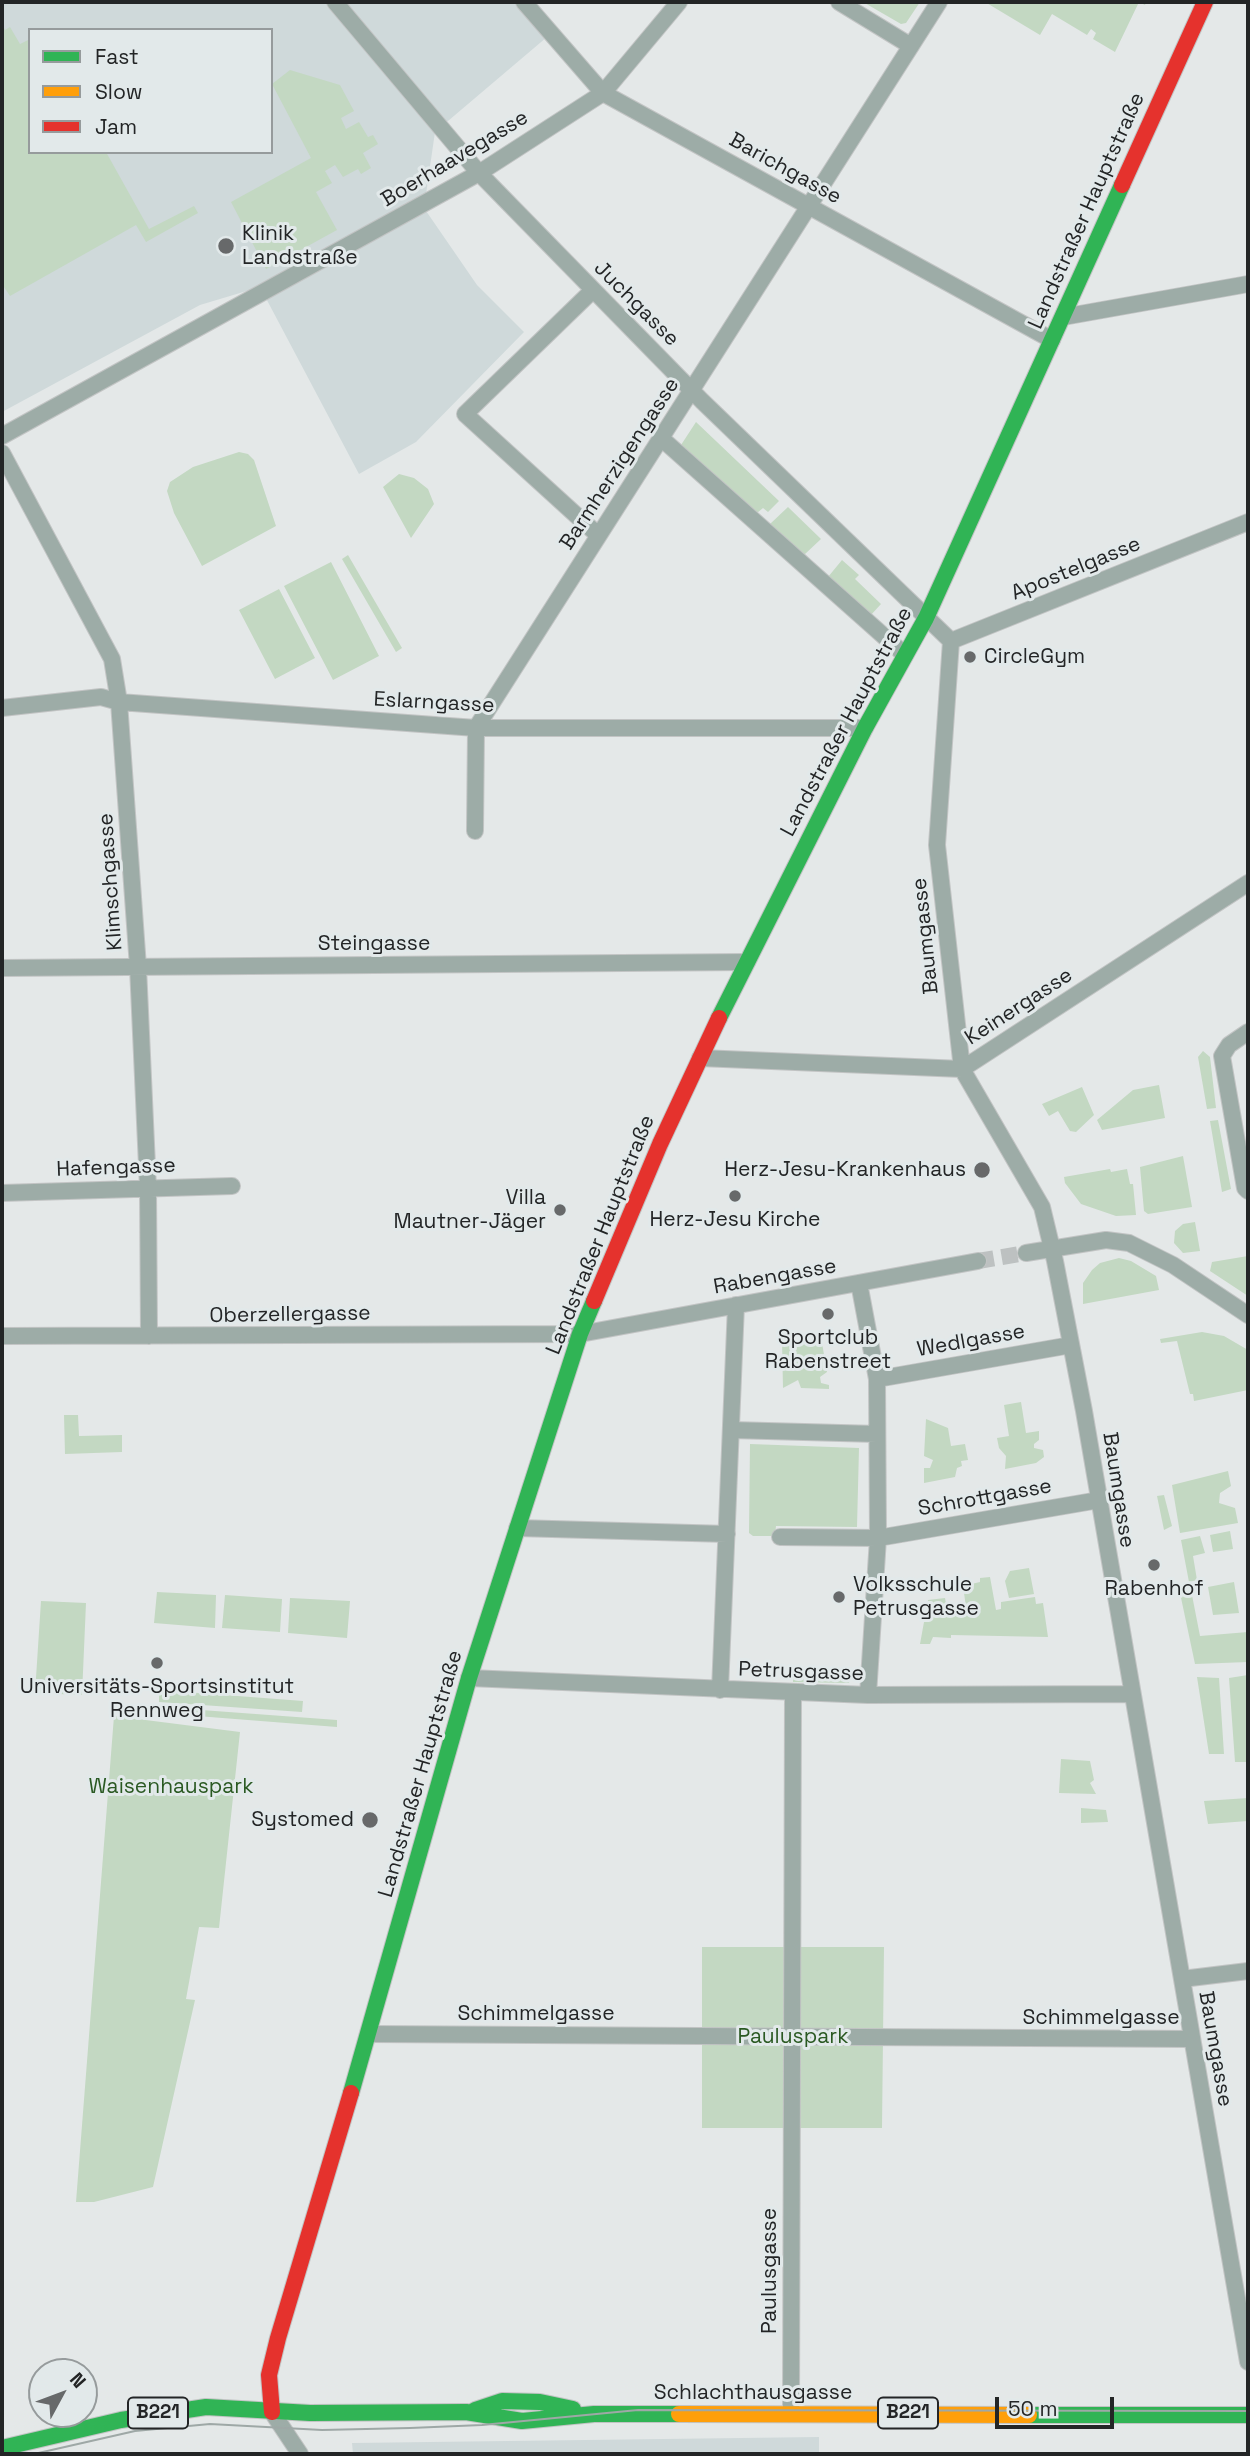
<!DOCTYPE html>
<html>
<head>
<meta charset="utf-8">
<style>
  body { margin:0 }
  #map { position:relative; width:1250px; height:2456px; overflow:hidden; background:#e4e8e8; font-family:"Space Grotesk",sans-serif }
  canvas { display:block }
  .frame { position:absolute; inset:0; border:4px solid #232526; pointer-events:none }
  .legend { position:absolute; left:28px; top:28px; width:245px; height:126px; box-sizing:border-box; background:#e2e9ea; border:2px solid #969b9c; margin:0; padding:9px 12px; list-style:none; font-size:21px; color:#232526 }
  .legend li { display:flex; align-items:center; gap:14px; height:35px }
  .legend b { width:35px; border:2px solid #969b9c }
  .north { position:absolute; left:28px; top:2358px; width:70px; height:70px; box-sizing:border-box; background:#e2e9ea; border:2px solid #969b9c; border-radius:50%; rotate:49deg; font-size:19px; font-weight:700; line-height:28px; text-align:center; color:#232526 }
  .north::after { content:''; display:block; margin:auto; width:24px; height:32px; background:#67696a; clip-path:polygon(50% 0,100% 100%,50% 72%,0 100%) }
  .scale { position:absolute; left:995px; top:2397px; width:119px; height:32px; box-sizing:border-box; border:4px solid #232526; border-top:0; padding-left:9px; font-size:21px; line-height:24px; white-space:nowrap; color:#232526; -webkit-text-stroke:5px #e2e9ea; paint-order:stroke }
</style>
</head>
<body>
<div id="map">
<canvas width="1250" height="2456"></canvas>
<div class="frame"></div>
<ul class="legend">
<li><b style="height:9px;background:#30b455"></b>Fast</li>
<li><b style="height:9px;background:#ff9f0a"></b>Slow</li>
<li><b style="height:9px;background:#e5322d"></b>Jam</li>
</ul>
<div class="north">N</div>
<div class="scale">50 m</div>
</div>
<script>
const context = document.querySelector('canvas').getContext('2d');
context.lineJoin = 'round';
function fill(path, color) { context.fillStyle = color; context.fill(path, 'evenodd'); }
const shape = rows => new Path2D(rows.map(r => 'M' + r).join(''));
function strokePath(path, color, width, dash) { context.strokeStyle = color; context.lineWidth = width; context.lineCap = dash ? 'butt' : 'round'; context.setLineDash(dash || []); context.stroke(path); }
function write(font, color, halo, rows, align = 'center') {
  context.font = font + ' "Space Grotesk",sans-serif'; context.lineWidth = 6; context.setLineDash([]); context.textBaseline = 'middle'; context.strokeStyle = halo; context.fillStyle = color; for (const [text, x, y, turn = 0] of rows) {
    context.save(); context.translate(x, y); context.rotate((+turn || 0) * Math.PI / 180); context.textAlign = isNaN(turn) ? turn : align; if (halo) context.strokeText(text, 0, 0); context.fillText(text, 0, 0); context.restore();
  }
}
const built = shape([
  [2,2,516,2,547,37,435,132,424,208,477,285,524,332,416,442,359,474,260,287,200,305,2,412],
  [30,30,271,30,271,152,30,152],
  [819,2437,819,2454,353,2454,352,2443]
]);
const green = shape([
  [863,2,920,2,906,23,901,24],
  [985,2,1146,2,1145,5,1139,2,1115,52,1093,39,1096,33,1091,29,1087,35,1052,14,1040,35],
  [2,24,5,30,10,27,20,44,30,39,30,152,106,152,149,229,194,206,198,213,146,242,136,225,10,296,2,284],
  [290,70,340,85,354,111,341,118,346,129,359,122,368,137,373,135,378,144,363,153,371,168,361,174,358,169,343,177,335,165,325,171,332,183,316,192,337,230,266,269,231,202,311,158,272,84],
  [696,422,779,501,768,512,763,508,757,513,681,445],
  [239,452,248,454,254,460,276,526,202,566,174,513,167,491,170,482,193,467],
  [399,474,414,478,428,489,434,504,411,538,383,487],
  [788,507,821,539,804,555,770,524],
  [348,555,402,648,396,652,342,559],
  [842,560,859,575,855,579,881,604,870,616,828,577],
  [331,562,379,656,333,680,284,586],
  [279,589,315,658,275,679,239,610],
  [1203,1051,1210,1057,1216,1108,1207,1109,1198,1057],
  [1159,1085,1165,1118,1102,1130,1097,1120,1133,1090],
  [1082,1087,1094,1115,1076,1132,1070,1131,1058,1111,1049,1116,1042,1104],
  [1218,1120,1231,1189,1222,1192,1210,1121],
  [1183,1156,1192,1207,1148,1214,1144,1211,1140,1167],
  [1110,1169,1111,1172,1127,1169,1130,1184,1133,1184,1136,1215,1116,1216,1081,1204,1065,1183,1064,1177],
  [1195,1222,1200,1251,1183,1253,1174,1243,1175,1231,1183,1224],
  [1248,1256,1248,1296,1210,1271,1212,1262],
  [1119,1258,1131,1261,1156,1276,1159,1290,1083,1304,1083,1283,1092,1270,1100,1263],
  [1202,1332,1224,1336,1248,1350,1248,1390,1194,1401,1193,1394,1190,1394,1177,1341,1161,1343,1160,1339],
  [795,1339,796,1343,818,1340,819,1345,822,1343,827,1372,820,1377,821,1383,829,1385,829,1389,801,1388,798,1380,783,1388,782,1341],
  [1021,1402,1026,1433,1039,1431,1039,1440,1034,1444,1034,1448,1043,1450,1044,1457,1036,1463,1005,1469,1006,1456,999,1448,997,1438,1009,1436,1004,1405],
  [64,1415,78,1415,79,1436,122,1435,122,1452,65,1454],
  [926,1419,948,1428,951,1446,965,1444,968,1460,961,1461,962,1466,957,1468,955,1477,924,1483,924,1468,930,1468,933,1460,924,1456],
  [750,1444,859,1448,857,1527,776,1526,775,1536,753,1536,749,1533],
  [1228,1471,1231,1486,1220,1493,1219,1503,1235,1508,1238,1523,1180,1533,1172,1485],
  [1164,1495,1172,1526,1164,1530,1157,1496],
  [1230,1531,1233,1549,1213,1552,1210,1535],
  [1200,1536,1205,1553,1193,1556,1197,1580,1189,1582,1181,1540],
  [1029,1568,1034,1594,1009,1598,1005,1581,1010,1571],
  [990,1577,996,1610,1001,1609,1001,1602,1035,1597,1036,1604,1043,1603,1048,1637,951,1635,951,1638,933,1637,930,1644,920,1644,928,1600,945,1598,948,1616,967,1614,963,1586,980,1582,980,1578],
  [1234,1582,1239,1613,1213,1615,1208,1587],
  [1191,1590,1200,1636,1248,1632,1248,1662,1195,1664,1180,1593],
  [157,1592,216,1595,215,1628,154,1623],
  [225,1595,282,1599,280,1632,222,1628],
  [290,1598,350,1601,347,1638,288,1633],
  [41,1601,86,1603,82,1695,35,1693],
  [793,1675,850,1677,849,1683,793,1682],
  [1248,1675,1248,1762,1235,1762,1229,1678],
  [1197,1677,1219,1678,1224,1754,1209,1754],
  [159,1690,303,1701,302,1712,159,1702],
  [147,1706,337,1720,337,1727,146,1712],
  [114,1716,240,1732,219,1928,199,1927,186,1999,195,2000,153,2187,94,2202,76,2202],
  [1061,1759,1090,1761,1094,1780,1090,1783,1096,1794,1059,1793],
  [1248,1798,1248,1821,1208,1824,1204,1801],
  [1081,1808,1106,1810,1108,1822,1081,1823],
  [702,1947,884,1947,882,2128,702,2128]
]);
const streetTunnel = shape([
  [978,1261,1026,1253]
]);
const street = shape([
  [335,2,479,173,702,401,951,641],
  [524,2,603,93,1052,340],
  [839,2,911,46],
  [592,291,465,414,598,535],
  [1063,317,1248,284],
  [2,436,479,173,603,93,679,2],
  [661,438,905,655],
  [2,453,112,659,119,702,138,967,148,1188,149,1336],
  [951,641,937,845,962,1069,1042,1207,1055,1261,1084,1411,1248,2362],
  [951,641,1248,522],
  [2,708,101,697,119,702,476,728,865,728],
  [475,831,476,728,939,2],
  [2,968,747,962],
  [1248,1032,1229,1045,1222,1056,1245,1188,1248,1191],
  [700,1058,962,1069,1248,883],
  [2,1193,232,1186],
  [1026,1253,1106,1240,1129,1243,1173,1265,1248,1315],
  [859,1283,877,1379,878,1538,868,1695],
  [2,1336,580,1334,978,1261],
  [877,1379,1071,1345],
  [731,1430,877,1434],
  [517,1528,727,1534],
  [780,1537,878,1538,1099,1500],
  [469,1678,868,1695,1132,1694],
  [720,1690,736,1305],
  [1182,1979,1248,1971],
  [369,2034,1192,2039],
  [272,2412,300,2454],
  [791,2414,793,1692]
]);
const fast = shape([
  [719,1018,865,728,926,618,1122,185],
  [351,2093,469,1678,580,1334,594,1301],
  [475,2410,502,2401,540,2402,573,2409],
  [1029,2415,1248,2415],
  [2,2448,121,2420,206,2407,310,2413,466,2412,522,2421,594,2414,679,2414]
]);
const slow = shape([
  [679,2414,1029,2415]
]);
const jam = shape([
  [1122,185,1205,2],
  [594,1301,660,1144,719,1018],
  [272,2412,269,2375,278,2338,351,2093]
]);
const tram = shape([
  [34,2454,135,2431,210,2424,322,2430,410,2428,482,2425,638,2410,1248,2411]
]);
const markers = [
  [226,246,9,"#67696a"],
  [970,657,7,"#67696a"],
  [982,1170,9,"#67696a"],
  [735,1196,7,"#67696a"],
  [560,1210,7,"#67696a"],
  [828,1314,7,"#67696a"],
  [1154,1565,7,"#67696a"],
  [839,1597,7,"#67696a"],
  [157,1663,7,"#67696a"],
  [370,1820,9,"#67696a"]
];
const shields = [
  [158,2413,60],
  [908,2413,60]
];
const shieldNames = [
  ["B221",158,2413],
  ["B221",908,2413]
];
const streetNames = [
  ["Boerhaavegasse",455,159,-31],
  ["Barichgasse",785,169,29],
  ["Landstraßer Hauptstraße",1087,211,-66],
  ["Juchgasse",636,304,45],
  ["Barmherzigengasse",620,464,-57],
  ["Apostelgasse",1076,569,-22],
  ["Eslarngasse",434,703,3],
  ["Landstraßer Hauptstraße",847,722,-62],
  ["Klimschgasse",111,882,-94],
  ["Baumgasse",926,936,-96],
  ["Steingasse",374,944],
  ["Keinergasse",1019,1007,-33],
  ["Hafengasse",116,1168,-2],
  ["Landstraßer Hauptstraße",601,1235,-68],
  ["Rabengasse",775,1277,-10],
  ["Oberzellergasse",290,1315,-1],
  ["Wedlgasse",971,1341,-10],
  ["Baumgasse",1118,1490,81],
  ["Schrottgasse",985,1498,-10],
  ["Petrusgasse",801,1672,2],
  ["Landstraßer Hauptstraße",421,1774,-74],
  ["Schimmelgasse",536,2014],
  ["Schimmelgasse",1101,2018],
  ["Baumgasse",1215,2049,80],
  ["Paulusgasse",770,2271,-90],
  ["Schlachthausgasse",753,2393]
];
const poiNames = [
  ["Klinik",242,234,"left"],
  ["Landstraße",242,258,"left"],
  ["CircleGym",984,657,"left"],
  ["Herz-Jesu-Krankenhaus",966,1170,"right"],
  ["Villa",546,1198,"right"],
  ["Mautner-Jäger",546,1222,"right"],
  ["Herz-Jesu Kirche",735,1220],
  ["Sportclub",828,1338],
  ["Rabenstreet",828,1362],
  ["Volksschule",853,1585,"left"],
  ["Petrusgasse",853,1609,"left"],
  ["Rabenhof",1154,1589],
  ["Universitäts-Sportsinstitut",157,1687],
  ["Rennweg",157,1711],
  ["Systomed",354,1820,"right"]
];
const parkNames = [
  ["Waisenhauspark",171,1787],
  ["Pauluspark",793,2037]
];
fill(built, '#cfd9da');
fill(green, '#c3d8c2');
strokePath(streetTunnel, '#bdc1c1', 16, [16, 8]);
strokePath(street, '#c2c4c4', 18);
strokePath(fast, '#c2c4c4', 18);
strokePath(slow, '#c2c4c4', 18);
strokePath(jam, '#c2c4c4', 18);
strokePath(street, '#9daca7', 16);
strokePath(fast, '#30b455', 16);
strokePath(slow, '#ff9f0a', 16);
strokePath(jam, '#e5322d', 16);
strokePath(tram, '#9ea8a6', 2);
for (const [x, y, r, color] of markers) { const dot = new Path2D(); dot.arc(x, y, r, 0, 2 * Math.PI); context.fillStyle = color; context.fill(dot); strokePath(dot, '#e2e9ea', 2.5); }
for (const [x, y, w] of shields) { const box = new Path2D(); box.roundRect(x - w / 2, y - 15.5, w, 31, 5); context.fillStyle = '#e2e9ea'; context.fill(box); strokePath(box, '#232526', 2); }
write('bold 19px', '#232526', null, shieldNames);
write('21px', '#232526', '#e2e9ea', streetNames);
write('21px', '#232526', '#e2e9ea', poiNames);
write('21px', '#2a5922', '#e2e9ea', parkNames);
</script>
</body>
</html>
